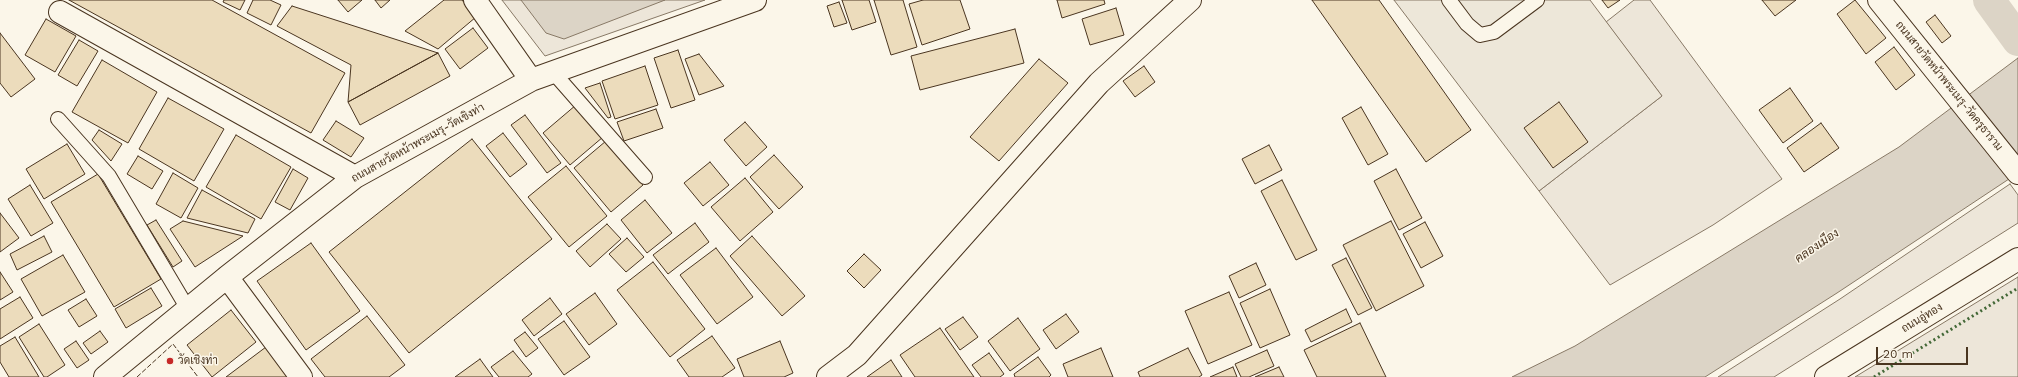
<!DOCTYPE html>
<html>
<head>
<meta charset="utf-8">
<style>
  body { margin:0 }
  #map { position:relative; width:2018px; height:377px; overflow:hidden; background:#fbf6e9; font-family:"Work Sans",sans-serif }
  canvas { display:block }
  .scale { position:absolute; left:1876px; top:347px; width:92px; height:18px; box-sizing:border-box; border:2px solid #4a3520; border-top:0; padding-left:5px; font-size:12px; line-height:14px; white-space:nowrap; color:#4a3520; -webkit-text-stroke:3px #fbf6e9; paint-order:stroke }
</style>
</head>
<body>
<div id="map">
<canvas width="2018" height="377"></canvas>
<div class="scale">20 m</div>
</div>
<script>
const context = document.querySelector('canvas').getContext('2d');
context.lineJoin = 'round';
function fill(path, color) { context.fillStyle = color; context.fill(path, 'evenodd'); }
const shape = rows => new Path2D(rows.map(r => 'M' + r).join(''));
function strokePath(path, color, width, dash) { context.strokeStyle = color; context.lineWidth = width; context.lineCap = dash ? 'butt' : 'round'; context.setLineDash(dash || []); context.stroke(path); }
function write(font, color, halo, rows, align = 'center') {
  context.font = font + ' "Work Sans",Sarabun,sans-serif'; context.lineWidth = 3; context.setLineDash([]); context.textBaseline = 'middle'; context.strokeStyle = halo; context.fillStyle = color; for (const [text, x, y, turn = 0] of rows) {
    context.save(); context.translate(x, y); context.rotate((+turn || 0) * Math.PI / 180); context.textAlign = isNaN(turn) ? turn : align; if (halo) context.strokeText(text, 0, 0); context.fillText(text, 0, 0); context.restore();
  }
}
const green = shape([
  [502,0,705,0,545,56,502,0],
  [1634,0,1650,0,1782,179,1713,225,1610,285,1539,191,1662,96,1606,22,1634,0],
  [2010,184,2018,195,2018,223,1774,377,1718,377,1840,299,2010,184],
  [2018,277,2018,377,1855,377,2018,277]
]);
const parking = shape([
  [1394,0,1590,0,1662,96,1539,191,1394,0]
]);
const water = shape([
  [521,0,665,0,564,39,546,33,521,0],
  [2018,58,2018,173,1837,293,1705,377,1512,377,1575,346,1899,147,2018,58]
]);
const canal = shape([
  [1989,0,2018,40]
]);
const building = shape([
  [69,0,212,0,345,73,311,133,69,0],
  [224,0,245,0,240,10,223,2,224,0],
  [253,0,270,0,281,5,271,25,247,13,253,0],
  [338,0,362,0,348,12,338,0],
  [375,0,390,0,381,8,375,0],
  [444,0,462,0,476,17,438,49,405,31,444,0],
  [842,0,869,0,876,22,852,30,842,0],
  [874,0,903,0,917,47,891,55,874,0],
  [923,0,960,0,970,29,922,45,909,4,923,0],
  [1057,0,1104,0,1105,4,1062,18,1057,0],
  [1312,0,1379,0,1471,130,1426,162,1312,0],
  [1602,0,1620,0,1608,8,1602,0],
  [1762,0,1796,0,1775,16,1762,0],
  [1855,0,1886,38,1866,54,1837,14,1855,0],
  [839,2,847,23,834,27,827,6,839,2],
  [292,6,438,53,348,102,351,65,277,26,292,6],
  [1116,8,1124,35,1090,45,1082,19,1116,8],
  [1935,15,1951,36,1942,43,1926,22,1935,15],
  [46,19,76,36,55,72,25,55,46,19],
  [473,28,488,48,460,69,445,49,473,28],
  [1015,29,1024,63,920,90,911,56,1015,29],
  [0,33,35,79,11,97,0,83,0,33],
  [79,40,98,51,77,86,58,75,79,40],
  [1894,47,1915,75,1896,90,1875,62,1894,47],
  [678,50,695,100,671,108,654,58,678,50],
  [438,53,450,76,360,125,348,102,438,53],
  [699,54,724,86,699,95,685,59,699,54],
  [1039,59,1068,83,999,161,970,137,1039,59],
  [102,60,157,92,128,143,72,112,102,60],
  [645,66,658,105,615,119,602,81,645,66],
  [1144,66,1155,82,1135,97,1123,81,1144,66],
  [600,83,611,117,608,118,585,88,600,83],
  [1790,88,1813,121,1783,143,1759,110,1790,88],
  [168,98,224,129,194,181,139,149,168,98],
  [1559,102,1588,142,1553,168,1524,128,1559,102],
  [576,105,603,137,570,165,543,133,576,105],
  [1361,107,1388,154,1368,165,1342,118,1361,107],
  [656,109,663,128,624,141,617,122,656,109],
  [525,115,561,163,547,173,511,125,525,115],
  [336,121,364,138,351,157,323,140,336,121],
  [745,122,767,147,746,166,724,140,745,122],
  [1821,123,1839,148,1804,172,1787,148,1821,123],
  [99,130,122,144,111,161,92,140,99,130],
  [503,133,527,164,510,177,486,146,503,133],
  [236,135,291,167,261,219,206,187,236,135],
  [472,139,552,239,409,353,329,252,472,139],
  [606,141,643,185,611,212,574,168,606,141],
  [67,144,85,174,44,199,26,169,67,144],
  [1269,145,1282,170,1255,184,1242,159,1269,145],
  [774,155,803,187,779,209,750,177,774,155],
  [138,156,163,171,152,189,127,174,138,156],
  [710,162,729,185,703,206,684,183,710,162],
  [566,166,607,216,569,247,528,197,566,166],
  [293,169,308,178,290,210,275,202,293,169],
  [1396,169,1422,218,1399,230,1374,181,1396,169],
  [173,173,198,188,181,218,156,204,173,173],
  [98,174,161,279,114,307,51,202,98,174],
  [745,178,773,212,740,241,711,207,745,178],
  [1282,180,1317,250,1296,260,1261,191,1282,180],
  [30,185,53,223,31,236,8,199,30,185],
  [202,190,255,219,248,233,187,218,202,190],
  [645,200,672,233,647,253,621,220,645,200],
  [0,213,19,238,0,252,0,213],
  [156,220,182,261,173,267,147,225,156,220],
  [183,221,243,236,195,267,170,229,183,221],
  [1391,221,1424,286,1376,311,1343,245,1391,221],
  [1425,222,1443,256,1421,268,1403,234,1425,222],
  [695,223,709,242,668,274,653,255,695,223],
  [607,224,621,239,590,267,576,251,607,224],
  [44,236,52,252,17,270,10,254,44,236],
  [752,236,805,296,782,316,730,256,752,236],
  [627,238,644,257,626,272,609,254,627,238],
  [311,243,360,311,306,350,257,281,311,243],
  [716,248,753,297,717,324,680,275,716,248],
  [864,254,881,270,864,288,847,271,864,254],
  [63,255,85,292,42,316,21,279,63,255],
  [1346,258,1372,308,1358,315,1332,265,1346,258],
  [653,262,705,329,670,357,617,290,653,262],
  [1256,263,1266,285,1239,298,1229,276,1256,263],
  [0,272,13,292,0,300,0,272],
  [151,288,162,306,126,328,115,309,151,288],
  [1270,289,1290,335,1260,348,1240,303,1270,289],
  [1229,292,1252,345,1208,364,1185,311,1229,292],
  [595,293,617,324,589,345,566,314,595,293],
  [20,297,33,318,0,339,0,309,20,297],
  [550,298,562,314,534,336,522,320,550,298],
  [86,299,97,316,79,327,68,310,86,299],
  [1346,309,1352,322,1311,342,1305,330,1346,309],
  [231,310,256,342,212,377,187,345,231,310],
  [1066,314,1079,332,1056,349,1043,330,1066,314],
  [367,316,405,365,389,377,325,377,311,359,367,316],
  [963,317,978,337,960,350,945,329,963,317],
  [1018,318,1040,349,1010,371,988,341,1018,318],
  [564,321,590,357,564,375,538,339,564,321],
  [1360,323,1386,377,1317,377,1304,350,1360,323],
  [39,324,65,365,47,377,44,377,19,337,39,324],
  [940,328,974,377,915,377,900,355,940,328],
  [100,331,108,342,91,354,83,343,100,331],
  [525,332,538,348,526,357,514,340,525,332],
  [712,336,735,368,722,377,689,377,677,360,712,336],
  [15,337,39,377,9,377,0,362,0,346,15,337],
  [76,341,89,360,77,368,64,349,76,341],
  [780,341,793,373,784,377,744,377,737,359,780,341],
  [266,347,288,377,226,377,266,347],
  [1101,348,1113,377,1068,377,1063,364,1101,348],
  [1188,348,1202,375,1199,377,1140,377,1138,372,1188,348],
  [1267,350,1274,366,1249,377,1241,377,1235,364,1267,350],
  [513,351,532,374,528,377,499,377,491,367,513,351],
  [989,353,1004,374,1000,377,981,377,972,365,989,353],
  [1038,357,1051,375,1049,377,1015,377,1014,374,1038,357],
  [480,359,493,377,455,377,480,359],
  [891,360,902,377,867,377,891,360],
  [1233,367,1237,377,1210,377,1233,367],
  [1279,367,1284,377,1255,377,1279,367]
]);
const service = shape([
  [1449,0,1467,24,1480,35,1494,32,1537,0],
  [553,72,645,177],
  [58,119,109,176,188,309]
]);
const minor = shape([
  [475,0,531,80],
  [60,12,355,177],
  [227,277,301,377],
  [105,377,227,277,355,177,531,80,755,0],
  [828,377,857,355,1099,83,1190,0]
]);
const tertiary = shape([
  [1879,0,2018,173]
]);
const secondary = shape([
  [1826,377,2018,259]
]);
const hedge = shape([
  [1874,377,2018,288]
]);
const fence = shape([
  [137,377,173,344,198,377]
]);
const markers = [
  [170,361,4,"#c62828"]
];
const streetNames = [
  ["ถนนสายวัดหน้าพระเมรุ-วัดครุธาราม",1949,86,51],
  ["ถนนสายวัดหน้าพระเมรุ-วัดเชิงท่า",418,143,-29],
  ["ถนนอู่ทอง",1922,318,-31]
];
const poiNames = [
  ["วัดเชิงท่า",178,361]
];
const waterNames = [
  ["คลองเมือง",1817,246,-34]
];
fill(green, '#ede6d9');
strokePath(green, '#887966', 1);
fill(parking, '#ede7d9');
strokePath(parking, '#887966', 1);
fill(water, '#dcd4c6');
strokePath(water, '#887966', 1);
strokePath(canal, '#dcd4c6', 32);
fill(building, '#ecdcbc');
strokePath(building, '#4a3520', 1);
strokePath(service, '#4a3520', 16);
strokePath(minor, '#4a3520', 24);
strokePath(tertiary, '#4a3520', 24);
strokePath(secondary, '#4a3520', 24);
strokePath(service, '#fbf6e9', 14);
strokePath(minor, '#fbf6e9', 22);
strokePath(tertiary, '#fbf6e9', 22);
strokePath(secondary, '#fbf6e9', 22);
strokePath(hedge, '#436837', 3, [2, 3]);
strokePath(fence, '#4a3520', 1, [5, 2]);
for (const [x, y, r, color] of markers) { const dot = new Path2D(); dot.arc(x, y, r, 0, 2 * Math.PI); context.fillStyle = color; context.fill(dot); strokePath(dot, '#fbf6e9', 1.5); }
write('11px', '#4a3520', '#fbf6e9', streetNames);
write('11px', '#4a3520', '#fbf6e9', poiNames, 'left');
write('italic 12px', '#4a3520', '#fbf6e9', waterNames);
</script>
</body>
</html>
